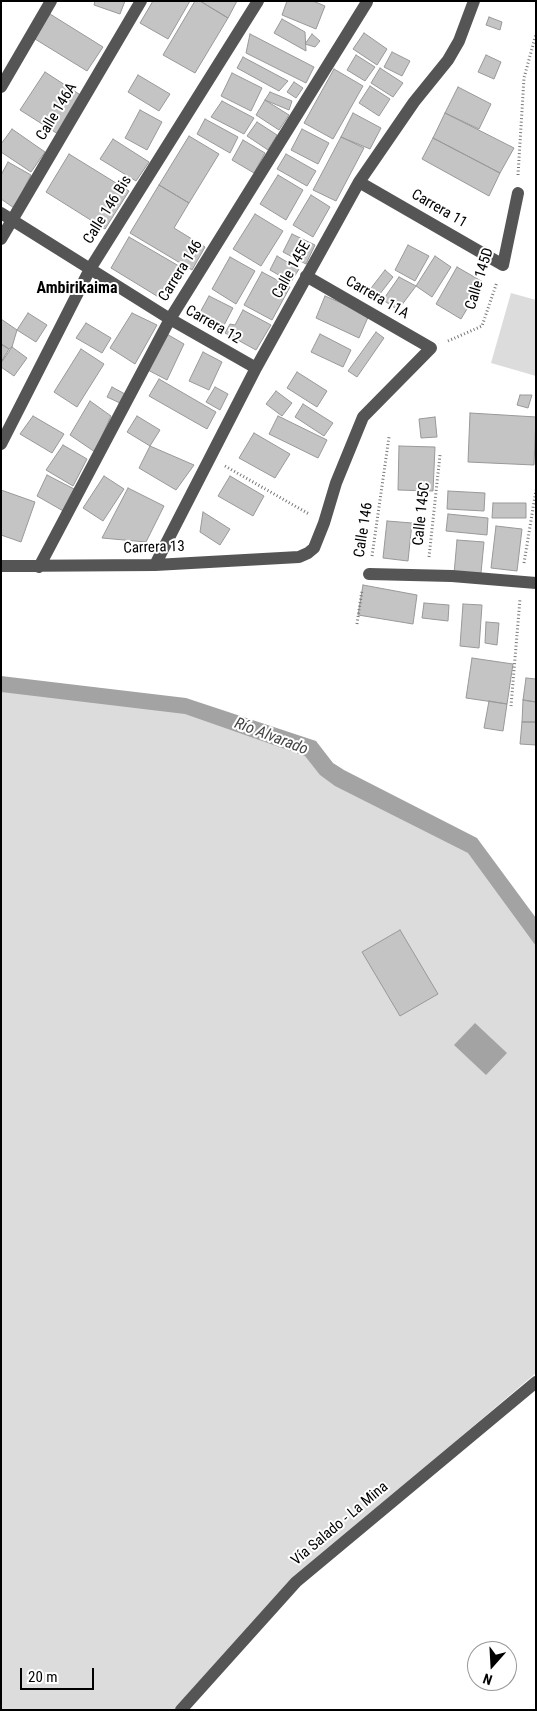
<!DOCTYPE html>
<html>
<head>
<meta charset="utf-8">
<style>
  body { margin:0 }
  #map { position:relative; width:537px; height:1711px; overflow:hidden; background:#fff; font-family:"Roboto Condensed",sans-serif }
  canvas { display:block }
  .frame { position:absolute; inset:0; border:2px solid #000; pointer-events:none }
  .north { position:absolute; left:467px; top:1641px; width:50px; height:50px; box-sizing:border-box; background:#fff; border:1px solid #999; border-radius:50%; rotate:199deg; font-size:14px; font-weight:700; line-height:20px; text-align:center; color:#000 }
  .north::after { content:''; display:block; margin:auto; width:18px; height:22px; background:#000; clip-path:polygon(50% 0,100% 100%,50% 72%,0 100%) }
  .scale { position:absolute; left:20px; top:1668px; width:74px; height:22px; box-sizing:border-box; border:2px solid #000; border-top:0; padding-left:6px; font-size:15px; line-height:18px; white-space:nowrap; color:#000; -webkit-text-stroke:4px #fff; paint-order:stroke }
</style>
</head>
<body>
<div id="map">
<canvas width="537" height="1711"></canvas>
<div class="frame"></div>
<div class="north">N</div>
<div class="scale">20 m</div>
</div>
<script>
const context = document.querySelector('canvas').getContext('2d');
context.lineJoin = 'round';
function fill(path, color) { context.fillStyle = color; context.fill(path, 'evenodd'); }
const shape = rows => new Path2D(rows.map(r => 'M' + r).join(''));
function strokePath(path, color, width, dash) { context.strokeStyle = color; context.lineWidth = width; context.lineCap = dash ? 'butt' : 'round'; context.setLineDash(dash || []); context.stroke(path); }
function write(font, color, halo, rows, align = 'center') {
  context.font = font + ' "Roboto Condensed",sans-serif'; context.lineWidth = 4; context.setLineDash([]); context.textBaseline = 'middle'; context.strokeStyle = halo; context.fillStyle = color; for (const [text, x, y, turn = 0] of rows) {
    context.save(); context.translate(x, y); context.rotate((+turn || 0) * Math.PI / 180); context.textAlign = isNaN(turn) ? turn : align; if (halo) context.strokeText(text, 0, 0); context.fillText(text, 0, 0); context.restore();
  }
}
const green = shape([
  [511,293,536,300,536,376,491,363],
  [1,684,186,706,309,748,326,769,474,846,536,932,536,1373,304,1570,176,1710,1,1710]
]);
const water = shape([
  [1,676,186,698,316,741,333,763,344,770,477,838,536,918,536,946,468,853,335,786,320,775,305,756,185,714,1,692],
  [475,1023,507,1053,486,1075,454,1045]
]);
const building = shape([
  [95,1,125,1,120,14,94,5,95,1],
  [153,1,190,1,168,39,140,23,153,1],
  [195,1,200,1,228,18,195,73,163,55,195,1],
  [200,1,237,1,228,18,200,1],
  [287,1,313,1,325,6,316,29,282,15,287,1],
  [50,14,103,47,87,71,35,39,50,14],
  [489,17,502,22,500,30,486,25,489,17],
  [282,19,305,32,306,51,274,33,282,19],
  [364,33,387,49,377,65,353,49,364,33],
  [250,34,314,67,306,83,246,53,250,34],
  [312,34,320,41,315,47,305,44,312,34],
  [392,52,410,61,402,76,384,67,392,52],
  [356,55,375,67,365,81,347,70,356,55],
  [486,55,501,62,494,79,478,72,486,55],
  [243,57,288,81,279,91,237,68,243,57],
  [380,68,403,83,393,97,371,83,380,68],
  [334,69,363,86,333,139,304,123,334,69],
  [45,72,82,96,58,134,20,110,45,72],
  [232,73,262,88,251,111,221,96,232,73],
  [138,75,170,94,159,111,128,92,138,75],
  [294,82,303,88,296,98,287,92,294,82],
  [370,86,390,99,379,116,359,103,370,86],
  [458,87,491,104,479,129,445,113,458,87],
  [270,92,292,101,289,110,265,100,270,92],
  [265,100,289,115,279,130,256,115,265,100],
  [222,101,254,118,244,134,211,117,222,101],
  [140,110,162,122,147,150,125,138,140,110],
  [353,113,381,128,370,149,341,137,353,113],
  [445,113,514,148,500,173,433,138,445,113],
  [205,119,238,137,230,153,197,134,205,119],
  [257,122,277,135,268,150,247,136,257,122],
  [12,129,45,152,31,172,1,152,1,144,12,129],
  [302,129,329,143,318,164,291,150,302,129],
  [189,136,219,154,189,203,159,185,189,136],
  [341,137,364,148,336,201,313,190,341,137],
  [433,138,500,173,489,196,422,159,433,138],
  [113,139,149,162,136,181,100,159,113,139],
  [243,140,265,153,254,173,232,160,243,140],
  [69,154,129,191,105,229,46,192,69,154],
  [286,154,316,171,307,186,277,169,286,154],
  [8,162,31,175,14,208,1,199,1,175,8,162],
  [278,175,303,190,286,220,260,204,278,175],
  [159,185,189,203,174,228,205,247,192,270,130,233,159,185],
  [311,195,330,207,313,237,293,225,311,195],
  [255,214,283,231,261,266,233,249,255,214],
  [292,234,315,245,306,264,283,252,292,234],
  [129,237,184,269,165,301,111,268,129,237],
  [408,245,429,256,415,281,395,270,408,245],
  [277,256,299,269,291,282,270,270,277,256],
  [435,256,451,267,432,297,416,286,435,256],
  [230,257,255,271,236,304,212,289,230,257],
  [457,267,483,282,461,319,436,304,457,267],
  [385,270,393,277,376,299,368,292,385,270],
  [262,272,290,287,272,320,244,305,262,272],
  [399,277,416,286,398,310,383,300,399,277],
  [209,296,233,308,222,329,198,316,209,296],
  [325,296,369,315,359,338,316,318,325,296],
  [243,310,271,325,256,350,225,333,230,324,235,325,243,310],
  [28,313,47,325,36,342,17,330,28,313],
  [132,313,157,325,135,364,110,348,132,313],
  [1,319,17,330,12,347,9,349,1,344,1,319],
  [86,323,111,338,102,353,76,338,86,323],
  [376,332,384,338,357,377,348,371,376,332],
  [165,333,184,344,167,380,146,369,165,333],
  [320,334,351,350,343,367,311,352,320,334],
  [1,344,9,349,1,362,1,344],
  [12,347,27,358,14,376,1,367,1,363,12,347],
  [81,349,104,364,77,407,54,392,81,349],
  [203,352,222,362,209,390,189,381,203,352],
  [297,372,327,391,317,407,287,388,297,372],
  [159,379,216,412,207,429,149,396,159,379],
  [112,387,125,394,120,403,107,397,112,387],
  [215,387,228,394,220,410,206,402,215,387],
  [276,391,292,403,282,416,266,404,276,391],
  [520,395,532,395,528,408,517,405,520,395],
  [90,401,111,416,95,452,70,435,90,401],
  [303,404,333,423,324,436,295,417,303,404],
  [470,413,536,417,534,465,468,462,470,413],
  [33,416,64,434,52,453,20,434,33,416],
  [137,416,160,430,150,446,127,432,137,416],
  [278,416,327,440,318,458,269,434,278,416],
  [435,417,437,437,421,438,419,419,435,417],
  [254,433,290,454,275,478,239,458,254,433],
  [63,445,87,459,73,486,46,470,63,445],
  [150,446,194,465,176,490,139,468,150,446],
  [399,446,435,447,433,491,398,490,399,446],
  [47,475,76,490,65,512,37,496,47,475],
  [104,476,124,489,103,521,83,508,104,476],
  [230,476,264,496,253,516,218,496,230,476],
  [128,488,164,506,146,542,102,538,128,488],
  [1,490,35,502,21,542,1,535,1,490],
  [448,491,485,493,484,511,447,509,448,491],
  [493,503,526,503,526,518,492,518,493,503],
  [203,512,230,529,220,545,200,532,203,512],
  [448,514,488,518,487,535,446,531,448,514],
  [387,521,412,523,408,561,383,558,387,521],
  [496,526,522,529,517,571,491,568,496,526],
  [457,540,484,542,481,573,454,574,457,540],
  [363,585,417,595,413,624,358,615,363,585],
  [424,603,449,605,448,621,422,618,424,603],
  [463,604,482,605,479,648,460,646,463,604],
  [486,622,499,623,497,645,485,643,486,622],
  [472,658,513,664,507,704,466,698,472,658],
  [526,678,536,679,536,702,523,700,526,678],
  [523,700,536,702,536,722,522,722,523,700],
  [489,701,507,704,503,731,484,728,489,701],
  [522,722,536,722,536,745,520,744,522,722],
  [400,930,438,994,400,1016,362,952,400,930]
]);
const path = shape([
  [518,175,524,78,536,34],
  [448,341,482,326,497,282],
  [225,466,309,514],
  [372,556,389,437],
  [429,557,440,455],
  [524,563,536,490],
  [357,624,362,590],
  [511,706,520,599]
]);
const minor = shape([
  [1,87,51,1],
  [359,182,503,265,518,193],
  [1,213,170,319,256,368],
  [1,239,141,1],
  [1,444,90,269,258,1],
  [155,565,256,368,359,182,414,102,448,60,459,41,474,1],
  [1,566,155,565,299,557,308,553,314,548,324,523,336,483,363,417,431,348,306,276],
  [39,567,170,319,367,2],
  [369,574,452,576,536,583],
  [181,1710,296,1582,536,1382]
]);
const streetNames = [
  ["Calle 146A",57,112,-59],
  ["Carrera 11",439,209,30],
  ["Calle 146 Bis",108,210,-58],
  ["Calle 145E",292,270,-61],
  ["Carrera 146",181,271,-58],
  ["Calle 145D",480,279,-73],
  ["Carrera 11A",377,298,30],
  ["Carrera 12",213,325,30],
  ["Calle 145C",422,514,-84],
  ["Calle 146",364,530,-81],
  ["Carrera 13",154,548,-2],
  ["Vía Salado - La Mina",340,1524,-40]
];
const neighbourhoodNames = [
  ["Ambirikaima",77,289]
];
const waterNames = [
  ["Río Alvarado",271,737,21]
];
fill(green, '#dcdcdc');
fill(water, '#a3a3a3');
fill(building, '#c4c4c4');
strokePath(building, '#999', 1);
strokePath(path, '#777', 3, [1, 2.5]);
strokePath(minor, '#555', 12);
write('15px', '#000', '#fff', streetNames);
write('bold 16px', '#000', '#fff', neighbourhoodNames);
write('italic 16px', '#444', '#fff', waterNames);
</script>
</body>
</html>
